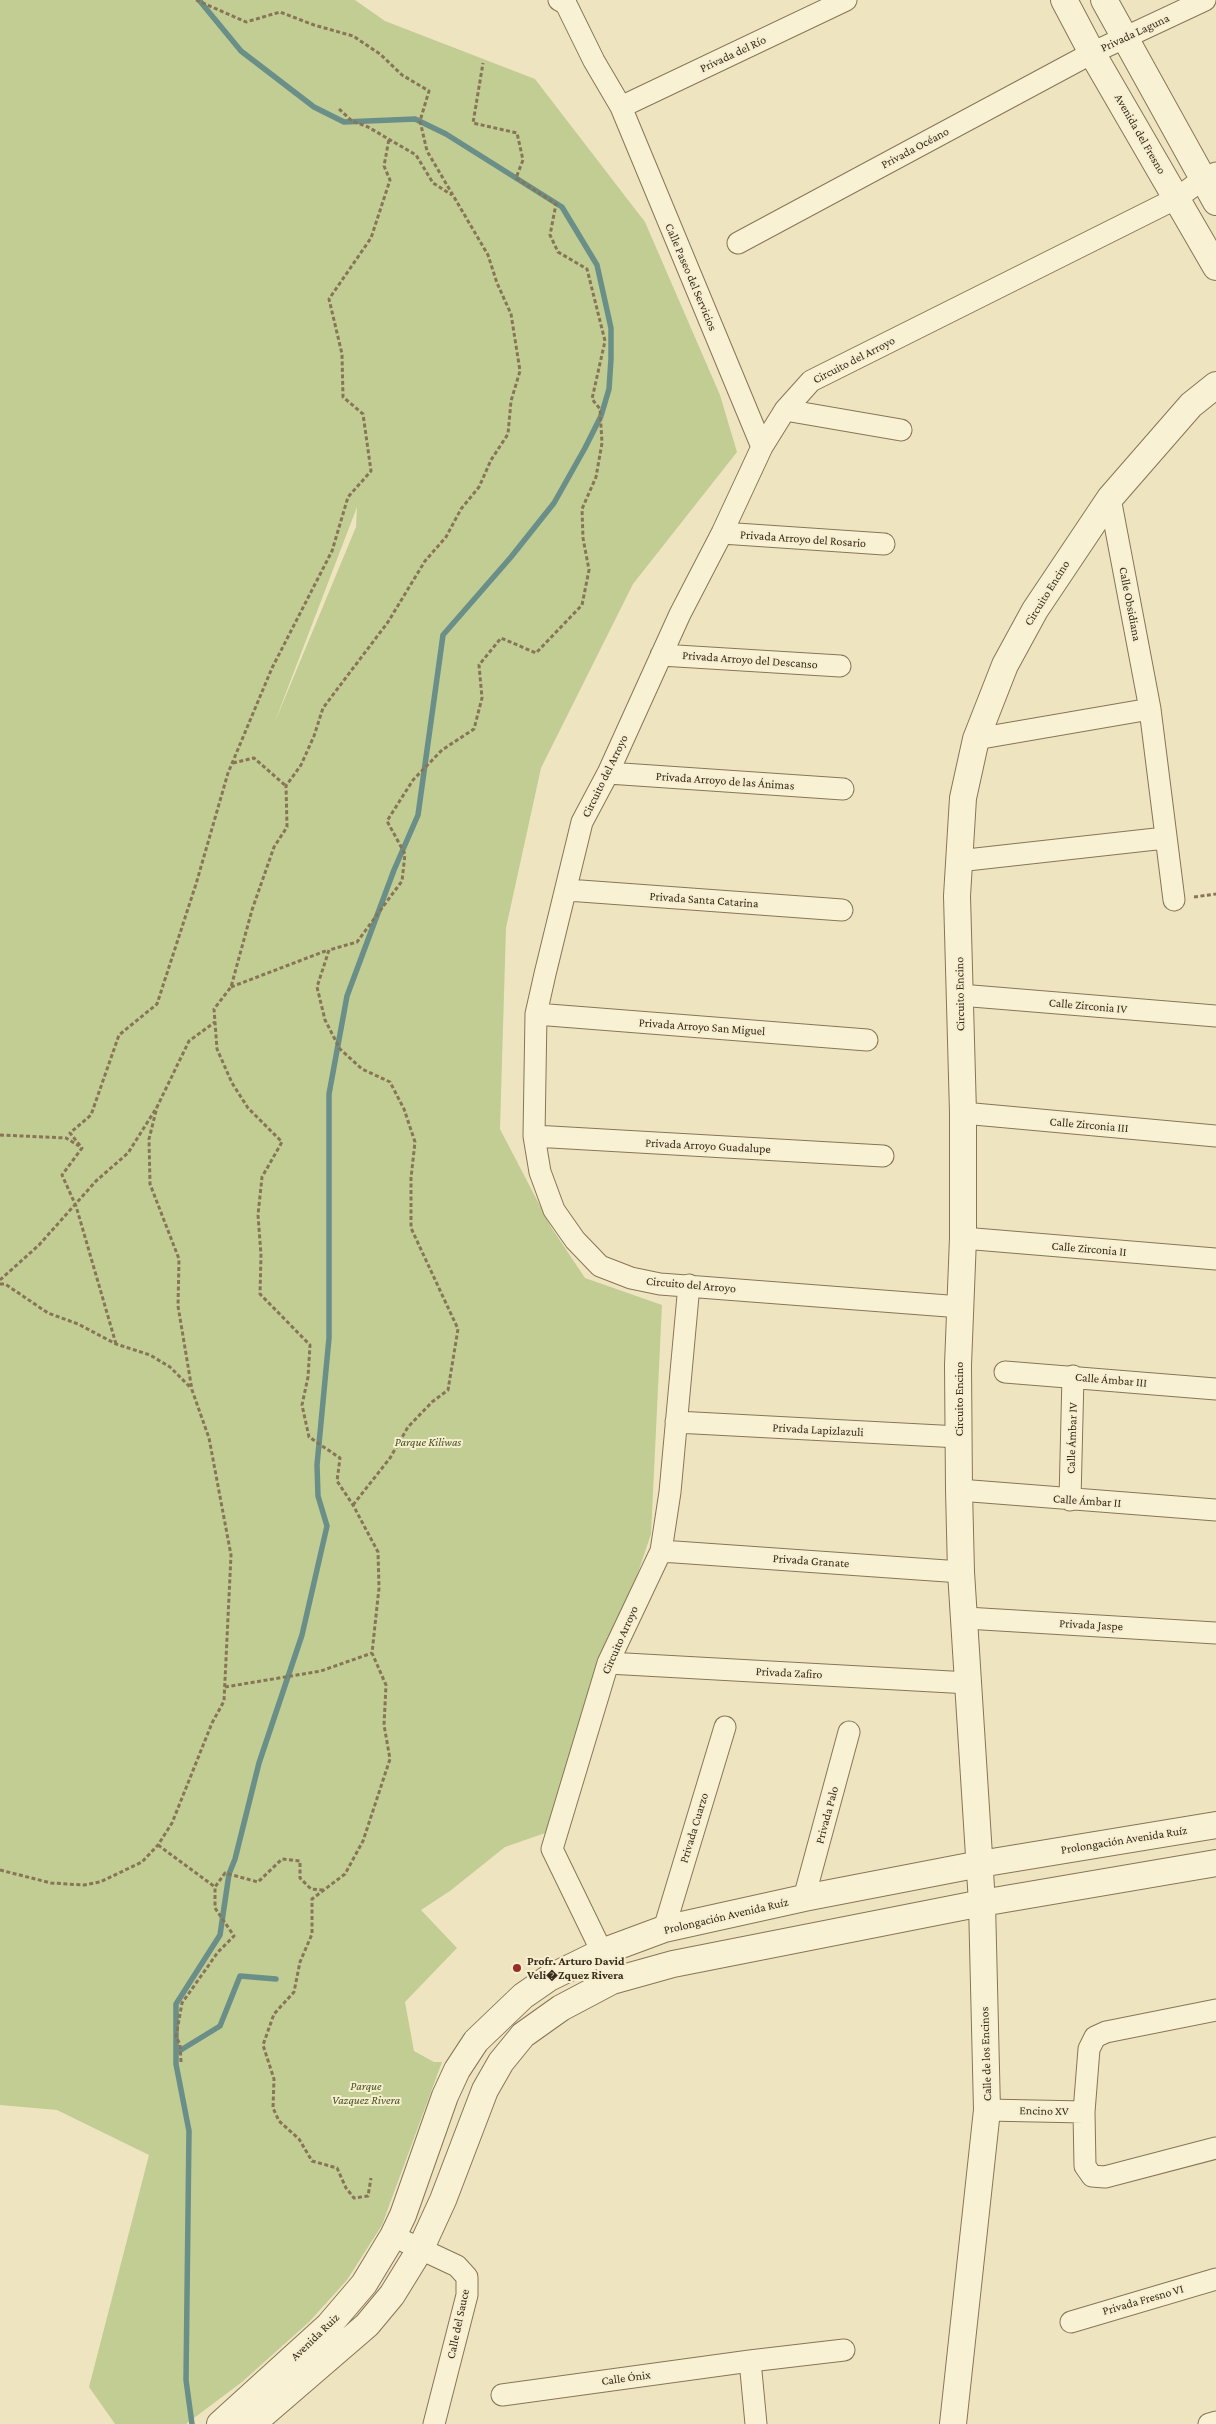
<!DOCTYPE html>
<html>
<head>
<meta charset="utf-8">
<style>
  body { margin:0 }
  canvas { display:block; background:#efe4c0 }
</style>
</head>
<body>
<canvas width="1216" height="2424"></canvas>
<script>
const context = document.querySelector('canvas').getContext('2d');
context.lineJoin = 'round';
function fill(path, color) { context.fillStyle = color; context.fill(path, 'evenodd'); }
const shape = rows => new Path2D(rows.map(r => 'M' + r).join(''));
function strokePath(path, color, width, dash) { context.strokeStyle = color; context.lineWidth = width; context.lineCap = dash ? 'butt' : 'round'; context.setLineDash(dash || []); context.stroke(path); }
function write(font, color, halo, rows, align = 'center') {
  context.font = font + ' "Crimson Pro",serif'; context.lineWidth = 4; context.setLineDash([]); context.textBaseline = 'middle'; context.strokeStyle = halo; context.fillStyle = color; for (const [text, x, y, turn = 0] of rows) {
    context.save(); context.translate(x, y); context.rotate((+turn || 0) * Math.PI / 180); context.textAlign = isNaN(turn) ? turn : align; if (halo) context.strokeText(text, 0, 0); context.fillText(text, 0, 0); context.restore();
  }
}
const green = shape([
  [0,0,355,0,385,21,535,79,645,222,720,395,737,452,633,584,541,768,506,928,500,1129,551,1227,585,1278,662,1305,651,1534,551,1831,505,1847,450,1891,421,1910,457,1948,405,2002,414,2051,434,2062,442,2062,382,2225,347,2280,309,2322,242,2382,186,2424,115,2424,89,2387,149,2155,57,2110,0,2105],
  [357,507,356,527,274,724]
]);
const stream = shape([
  [176,2053,220,2026,240,1976,276,1979],
  [192,2424,186,2380,189,2131,176,2064,176,2004,220,1935,229,1874,235,1859,259,1763,302,1635,327,1526,318,1496,317,1465,329,1338,329,1094,347,996,394,870,418,815,443,635,511,557,554,503,585,448,601,416,609,389,611,359,611,328,597,265,562,207,446,134,415,119,344,122,314,107,241,51,199,0]
]);
const path = shape([
  [196,0,246,22,280,12,314,25,353,36,380,54,402,75,429,91,420,121,427,151,488,255,497,283,511,314,520,371,511,401,508,434,491,460,479,487,461,509,446,537,425,561,388,622,323,708,314,736,301,765,286,786,287,827,274,847,252,910,231,987,214,1009,217,1049,232,1083,248,1108,282,1142,262,1177,258,1215,261,1255,260,1294,310,1345,308,1377,302,1405,309,1437,340,1458,337,1481,353,1505,378,1552,379,1588,372,1653,386,1685,384,1725,390,1759,363,1841,345,1874,312,1899,312,1934,300,1962,294,1992,274,2014,263,2045,274,2079,273,2108,279,2121,299,2139,312,2161,337,2168,346,2188,354,2198,368,2196,371,2178],
  [339,109,352,121,368,127,416,155,433,183,452,195],
  [233,763,254,758,286,786],
  [1194,897,1216,894],
  [231,987,328,950],
  [0,1135,66,1138,79,1146],
  [0,1280,39,1245,96,1181,128,1153,157,1107,189,1041,215,1022],
  [0,1284,5,1284,48,1313,78,1324,116,1344,150,1355,170,1367,190,1387],
  [116,1344,76,1206,62,1175,82,1148,70,1133,91,1115,119,1035,157,1004,196,884,228,773,272,668,332,551,348,497,371,471,363,414,343,397,342,354,329,299,371,238,390,180,384,166,389,139],
  [353,1505,390,1458,408,1427,432,1402,448,1390,458,1329,411,1228,411,1178,415,1142,404,1109,390,1082,362,1069,340,1049,325,1020,317,987,329,950,357,942,402,881,405,854,387,821,413,780,442,750,474,729,482,698,479,665,501,638,536,653,582,605,589,570,583,538,582,509,596,477,602,443,600,409,592,399,605,341,587,269,558,252,550,235,556,204,516,178,523,160,517,133,473,123,483,63],
  [225,1687,321,1671,372,1653],
  [158,1845,215,1887,225,1873,258,1882,282,1859,300,1861,300,1878,311,1889,324,1890],
  [0,1870,51,1883,84,1885,100,1882,142,1862,158,1845,172,1823,212,1723,224,1701,231,1555,209,1438,192,1390,178,1306,179,1259,150,1184,149,1139,157,1107],
  [181,2062,180,2044,176,2037,182,2003,218,1952,234,1936,215,1908,215,1887]
]);
const minor = shape([
  [559,0,566,4,594,61,621,107,762,447],
  [621,107,846,0],
  [738,243,1092,53,1205,0],
  [785,410,901,430],
  [1110,498,1150,709,1174,900],
  [722,533,884,544],
  [661,655,840,666],
  [976,739,1150,709],
  [608,773,843,789],
  [958,861,1165,838],
  [567,890,842,910],
  [960,995,1216,1016],
  [536,1014,867,1040],
  [963,1113,1216,1136],
  [534,1136,883,1156],
  [963,1238,1216,1259],
  [961,1307,660,1284,631,1278,600,1266,575,1240,554,1210,540,1172,534,1136,536,1014,545,974,582,822,608,773,680,614,722,533,762,447,785,410,811,381,1177,198,1203,179,1216,173],
  [1005,1372,1216,1389],
  [676,1422,959,1437],
  [959,1490,1216,1510],
  [1070,1500,1073,1376],
  [661,1551,961,1572],
  [966,1618,1216,1633],
  [608,1663,969,1683],
  [804,1898,849,1732],
  [664,1929,725,1727],
  [612,1981,602,1952,552,1849,608,1663,661,1551,670,1492,689,1285],
  [1216,2010,1106,2032,1095,2037,1089,2049,1084,2112,1085,2166,1092,2176,1105,2177,1216,2148],
  [987,2110,1084,2112],
  [393,2236,457,2266,467,2277,467,2295,434,2424],
  [1071,2322,1216,2279],
  [750,2361,756,2424],
  [502,2395,750,2361,844,2350],
  [1209,2424,1216,2422]
]);
const tertiary = shape([
  [1064,0,1092,53,1216,267],
  [1104,0,1216,202],
  [220,2424,329,2325,364,2284,393,2236,403,2215,445,2096,457,2070,476,2041,523,1996,549,1978,602,1952,664,1929,804,1898,980,1864,1216,1825],
  [252,2424,367,2325,392,2295,421,2248,443,2200,485,2090,501,2062,523,2035,561,2008,612,1981,673,1964,982,1903,1216,1863],
  [953,2424,987,2110,982,1903,961,1572,959,1490,958,1365,963,1238,963,1113,957,896,963,798,976,739,1005,665,1035,610,1110,498,1191,405,1216,385]
]);
const markers = [
  [517,1968,5,"#982e26"]
];
const streetNames = [
  ["Privada Laguna",1135,33,-25],
  ["Privada del Río",733,54,-25],
  ["Avenida del Fresno",1140,134,60],
  ["Privada Océano",915,148,-28],
  ["Calle Paseo del Servicios",691,277,67],
  ["Circuito del Arroyo",854,360,-27],
  ["Privada Arroyo del Rosario",803,539,4],
  ["Circuito Encino",1047,593,-58],
  ["Calle Obsidiana",1130,604,79],
  ["Privada Arroyo del Descanso",750,660,4],
  ["Circuito del Arroyo",605,776,-64],
  ["Privada Arroyo de las Ánimas",725,781,4],
  ["Privada Santa Catarina",704,900,4],
  ["Circuito Encino",960,994,-91],
  ["Calle Zirconia IV",1088,1006,5],
  ["Privada Arroyo San Miguel",702,1027,4],
  ["Calle Zirconia III",1089,1125,5],
  ["Privada Arroyo Guadalupe",708,1146,3],
  ["Calle Zirconia II",1089,1249,5],
  ["Circuito del Arroyo",691,1285,5],
  ["Calle Ámbar III",1111,1380,5],
  ["Circuito Encino",959,1399,-90],
  ["Privada Lapizlazuli",818,1430,3],
  ["Calle Ámbar IV",1072,1438,-88],
  ["Calle Ámbar II",1087,1501,4],
  ["Privada Granate",811,1561,4],
  ["Privada Jaspe",1091,1625,3],
  ["Circuito Arroyo",620,1640,-66],
  ["Privada Zafiro",789,1673,3],
  ["Privada Palo",827,1815,-75],
  ["Privada Cuarzo",694,1828,-73],
  ["Prolongación Avenida Ruíz",1124,1840,-9],
  ["Prolongación Avenida Ruíz",726,1916,-13],
  ["Calle de los Encinos",986,2054,-92],
  ["Encino XV",1044,2111,1],
  ["Privada Fresno VI",1143,2300,-16],
  ["Calle del Sauce",458,2324,-78],
  ["Avenida Ruiz",315,2337,-44],
  ["Calle Ónix",626,2378,-8]
];
const parkNames = [
  ["Parque Kiliwas",428,1442],
  ["Parque",366,2086],
  ["Vazquez Rivera",366,2100]
];
const poiNames = [
  ["Profr. Arturo David",527,1961],
  ["Veli�Zquez Rivera",527,1975]
];
fill(green, '#c2cd94');
strokePath(stream, '#6a8f88', 5.5);
strokePath(minor, '#887557', 23);
strokePath(tertiary, '#887557', 28);
strokePath(path, '#887557', 3, [4, 2.5]);
strokePath(minor, '#f9f1d3', 21);
strokePath(tertiary, '#f9f1d3', 26);
for (const [x, y, r, color] of markers) { const dot = new Path2D(); dot.arc(x, y, r, 0, 2 * Math.PI); context.fillStyle = color; context.fill(dot); strokePath(dot, '#f6eecf', 2); }
write('12px', '#372b1c', '#f6eecf', streetNames);
write('italic 12px', '#445422', '#f6eecf', parkNames);
write('bold 12px', '#372b1c', '#f6eecf', poiNames, 'left');
</script>
</body>
</html>
